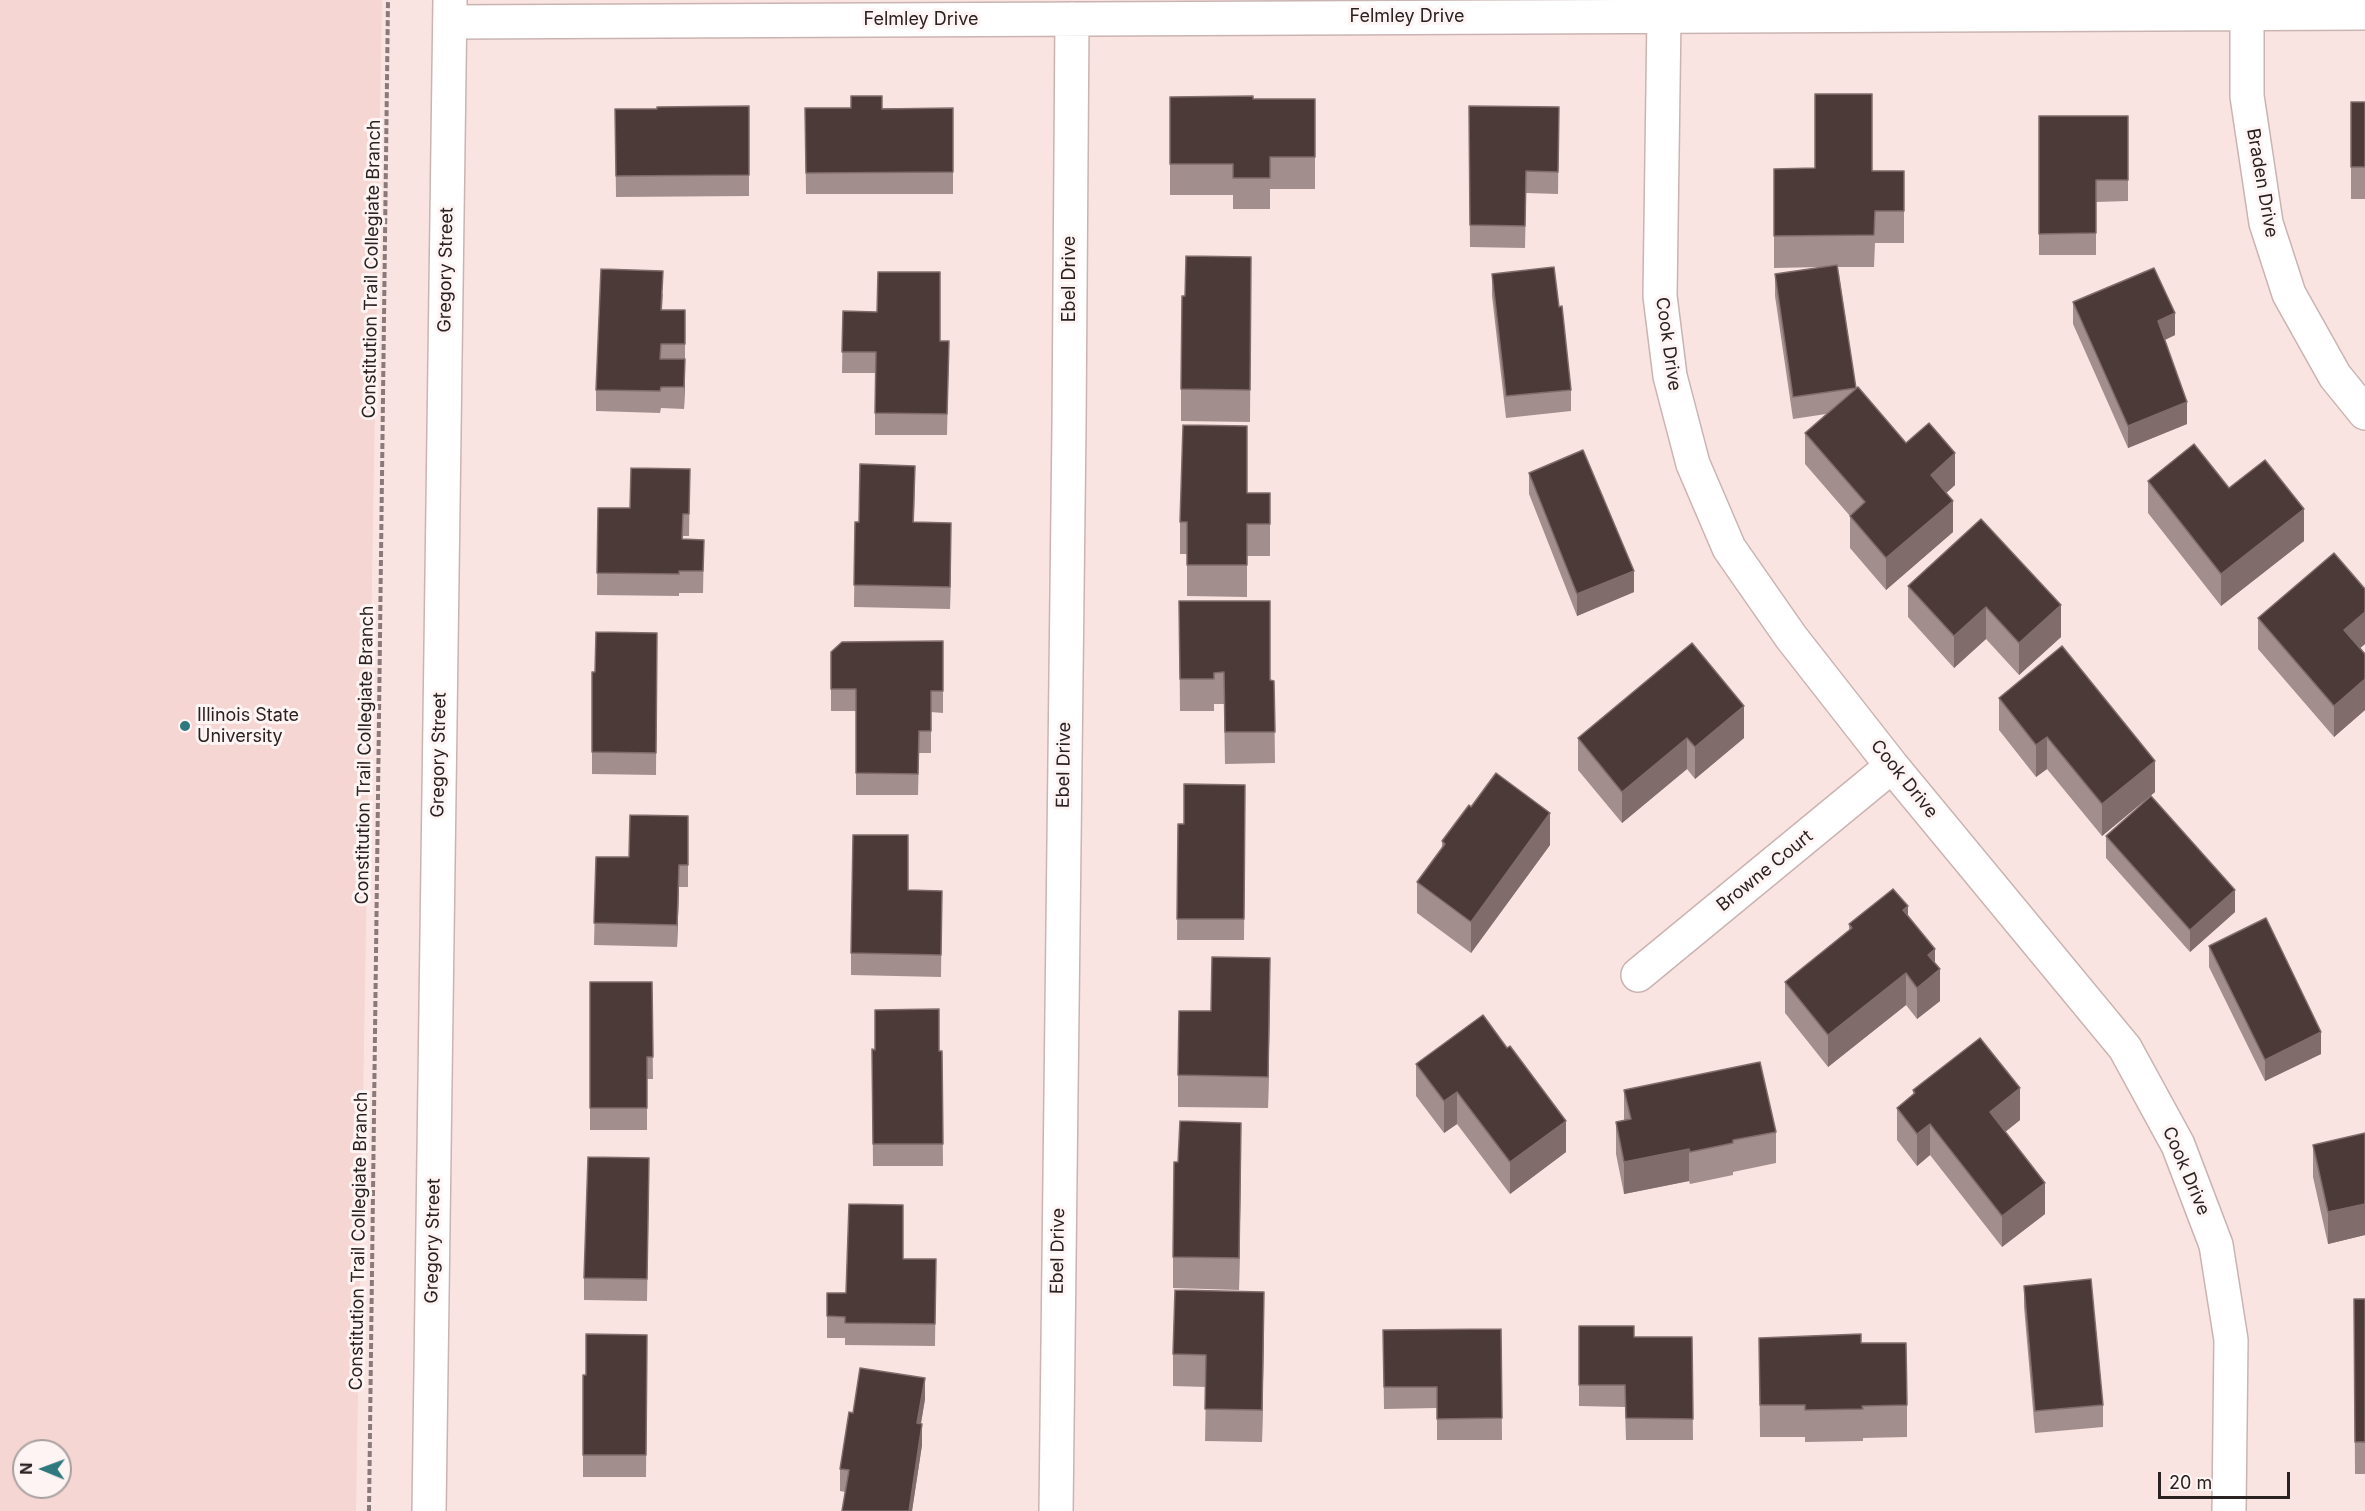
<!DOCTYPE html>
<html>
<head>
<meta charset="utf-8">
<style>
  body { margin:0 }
  #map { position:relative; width:2365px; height:1511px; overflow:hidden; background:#fae4e2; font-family:Inter,sans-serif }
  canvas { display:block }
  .north { position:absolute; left:12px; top:1439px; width:60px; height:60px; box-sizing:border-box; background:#fef4f4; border:2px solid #a9a0a0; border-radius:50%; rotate:271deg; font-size:16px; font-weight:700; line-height:24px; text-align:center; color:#2a2221 }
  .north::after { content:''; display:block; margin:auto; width:21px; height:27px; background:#2f787e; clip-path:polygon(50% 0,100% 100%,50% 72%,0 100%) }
  .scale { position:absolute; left:2158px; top:1472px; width:132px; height:27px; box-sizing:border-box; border:3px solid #2a2221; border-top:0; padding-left:8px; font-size:18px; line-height:21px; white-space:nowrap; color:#2a2221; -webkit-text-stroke:4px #fef4f4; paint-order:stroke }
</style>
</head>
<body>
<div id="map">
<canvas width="2365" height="1511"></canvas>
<div class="north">N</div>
<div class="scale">20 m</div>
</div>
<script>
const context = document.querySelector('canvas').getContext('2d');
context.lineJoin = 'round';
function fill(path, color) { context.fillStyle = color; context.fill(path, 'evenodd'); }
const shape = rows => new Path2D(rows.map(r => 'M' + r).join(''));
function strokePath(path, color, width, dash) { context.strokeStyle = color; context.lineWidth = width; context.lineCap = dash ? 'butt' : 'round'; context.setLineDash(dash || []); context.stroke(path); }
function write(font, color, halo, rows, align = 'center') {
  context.font = font + ' Inter,sans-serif'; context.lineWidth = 6; context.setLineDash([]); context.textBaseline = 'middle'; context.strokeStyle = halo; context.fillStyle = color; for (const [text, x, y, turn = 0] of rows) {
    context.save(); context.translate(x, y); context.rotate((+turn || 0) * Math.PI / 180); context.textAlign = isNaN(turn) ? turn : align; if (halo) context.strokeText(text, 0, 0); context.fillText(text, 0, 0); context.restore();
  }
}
const built = shape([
  [0,0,382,0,356,1511,0,1511],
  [24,1451,60,1451,60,1487,24,1487]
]);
const path = shape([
  [369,1511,388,0]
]);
const minor = shape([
  [2247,0,2247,96,2266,223,2289,294,2335,376,2365,413],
  [1664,16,1660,296,1670,376,1693,464,1729,548,1791,637,1892,766,2125,1048,2178,1145,2216,1245,2231,1340,2229,1511],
  [450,22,2365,13],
  [1638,975,1892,766],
  [1056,1511,1069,425,1072,19]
]);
const tertiary = shape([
  [429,1511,450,0]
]);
const wall = shape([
  [1170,97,1253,99,1315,99,1315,189,1270,189,1270,209,1233,209,1233,195,1170,195],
  [2351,102,2365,102,2365,199,2351,199],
  [749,106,749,196,616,197,615,109,657,109],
  [1469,106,1559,107,1558,194,1526,193,1525,248,1470,247],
  [805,108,953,108,953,194,806,194],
  [2039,116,2128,116,2128,201,2096,202,2096,255,2039,255],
  [1774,169,1904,171,1904,243,1875,243,1874,267,1838,267,1856,389,1906,443,1955,485,1946,493,1953,532,1886,590,1850,548,1850,516,1805,464,1805,433,1826,414,1793,419,1775,296,1775,274,1821,267,1774,268],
  [1251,257,1250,422,1181,421,1181,389,1185,296],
  [1492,274,1559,307,1571,390,1571,411,1506,418,1492,296],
  [663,293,662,310,685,310,685,381,684,409,661,408,660,413,596,411,596,390],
  [2073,302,2175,335,2165,340,2187,424,2128,448,2073,324],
  [843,311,940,341,949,341,947,435,875,435,875,373,842,373],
  [690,469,689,536,683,536,683,539,704,540,703,593,679,593,679,596,597,595,598,508,630,508],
  [1529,473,1634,592,1577,616,1529,494],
  [2148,481,2229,488,2304,541,2221,606,2148,513],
  [915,488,914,522,951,545,950,609,854,607,855,522,859,522],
  [1247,493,1270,493,1270,556,1247,556,1247,597,1187,596,1187,554,1180,554,1180,522],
  [1981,519,2061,637,2019,675,1986,639,1954,668,1908,617,1908,586],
  [2365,589,2365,644,2360,648,2365,654,2365,710,2334,737,2258,649,2258,618],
  [1179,601,1270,680,1274,681,1275,763,1225,764,1224,704,1214,704,1214,711,1180,711],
  [657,633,656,775,592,774,592,672,595,672],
  [943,641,943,713,931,712,931,753,919,753,918,795,856,795,856,711,831,711,831,652],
  [1999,698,2155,792,2102,836,2047,769,2036,777,1999,730],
  [1578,738,1744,738,1695,779,1687,769,1622,823,1578,770],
  [1245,785,1244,940,1177,940,1178,824,1184,824],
  [1471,807,1550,845,1471,953,1417,913,1417,882,1442,847,1442,841],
  [688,816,688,887,679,887,677,947,594,945,596,857,629,857],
  [2106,836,2235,912,2190,952,2106,858],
  [908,890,942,891,941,977,851,975,851,953],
  [1908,915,1935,963,1940,1001,1917,1019,1906,1005,1828,1067,1785,1013,1785,982,1849,930,1849,924],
  [2209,946,2321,1054,2265,1081,2209,967],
  [590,982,652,982,653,1079,647,1079,647,1130,590,1130],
  [1270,990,1268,1108,1178,1107,1178,1075,1211,1011],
  [872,1049,942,1051,943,1166,873,1166],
  [1416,1064,1566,1152,1510,1194,1457,1124,1444,1133,1416,1096],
  [1624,1090,1776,1132,1776,1163,1733,1172,1733,1175,1690,1184,1689,1181,1624,1194,1616,1154,1616,1122,1624,1120],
  [1913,1090,2020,1120,2005,1132,2045,1214,2002,1247,1930,1155,1917,1166,1897,1140,1897,1108,1913,1094],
  [2365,1133,2365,1235,2328,1244,2313,1177,2313,1145],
  [1241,1154,1239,1290,1173,1288,1173,1257],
  [649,1180,647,1301,584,1300,584,1278],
  [903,1259,936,1259,935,1346,845,1345,845,1338,827,1338,827,1293,846,1293],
  [2024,1286,2103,1405,2103,1427,2035,1433,2024,1307],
  [2354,1299,2365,1299,2365,1474,2355,1474],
  [1264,1323,1262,1442,1205,1441,1206,1387,1173,1386,1173,1354],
  [1579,1326,1634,1337,1692,1337,1693,1440,1626,1440,1625,1407,1579,1406],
  [1501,1329,1502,1440,1437,1440,1437,1408,1384,1409,1383,1330],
  [647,1335,646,1477,583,1477,583,1375,586,1375],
  [1759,1338,1861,1343,1907,1405,1907,1437,1863,1438,1863,1441,1805,1442,1805,1437,1760,1437],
  [925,1399,921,1424,922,1445,912,1511,842,1511,845,1492,840,1491,840,1469,853,1413]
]);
const shadedWall = shape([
  [2175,313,2175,335,2158,343,2158,321],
  [685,359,685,381,684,409,684,387],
  [2187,402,2187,424,2128,448,2128,426],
  [1955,453,1955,485,1931,507,1931,475],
  [1953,501,1953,532,1886,590,1886,558],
  [2304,509,2304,541,2221,606,2221,574],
  [951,523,951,545,950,609,950,587],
  [1634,571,1634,592,1577,616,1577,594],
  [2061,605,2061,637,2019,675,2019,643],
  [1986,607,1986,639,1954,668,1954,636],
  [2365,612,2365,644,2344,662,2344,630],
  [2365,679,2365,710,2334,737,2334,706],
  [1744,706,1744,738,1695,779,1695,747],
  [2047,737,2047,769,2036,777,2036,745],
  [1687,738,1687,769,1622,823,1622,792],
  [2155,761,2155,792,2102,836,2102,804],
  [1550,813,1550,845,1471,953,1471,922],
  [679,865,679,887,677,947,677,925],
  [2235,890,2235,912,2190,952,2190,930],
  [1908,906,1908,938,1903,910],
  [1935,949,1935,974,1940,969,1940,1001,1917,1019,1917,988,1928,955],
  [1270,958,1270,990,1268,1108,1268,1077],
  [1906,973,1906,1005,1828,1067,1828,1035],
  [2321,1032,2321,1054,2265,1081,2265,1060],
  [2020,1088,2020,1120,1990,1144,1990,1112],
  [1457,1092,1457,1124,1444,1133,1444,1101],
  [1566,1121,1566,1152,1510,1194,1510,1162],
  [1241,1123,1241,1154,1239,1290,1239,1258],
  [1930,1124,1930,1155,1917,1166,1917,1134],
  [1689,1149,1689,1181,1624,1194,1624,1162],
  [2045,1183,2045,1214,2002,1247,2002,1216],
  [2365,1204,2365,1235,2328,1244,2328,1212],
  [1264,1292,1264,1323,1262,1442,1262,1410],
  [925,1378,925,1399,917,1445,917,1423],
  [922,1424,922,1445,912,1511,909,1511]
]);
const building = shape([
  [1815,94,1872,94,1872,171,1904,171,1904,211,1875,211,1874,235,1774,236,1774,169,1815,168,1815,94],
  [851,96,882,96,882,109,953,108,953,172,806,173,805,108,851,108,851,96],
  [1253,96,1253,99,1315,99,1315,157,1270,157,1270,178,1233,178,1233,164,1170,164,1170,97,1253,96],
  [2351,102,2365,102,2365,167,2351,167,2351,102],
  [749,106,749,175,616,176,615,109,657,109,657,107,749,106],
  [1469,106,1559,107,1558,172,1526,171,1525,226,1470,225,1469,106],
  [2039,116,2128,116,2128,180,2096,180,2096,233,2039,234,2039,116],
  [1186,256,1251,257,1250,390,1181,389,1182,296,1185,296,1186,256],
  [1837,265,1856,388,1793,397,1775,274,1837,265],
  [1554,267,1559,307,1562,306,1571,390,1506,396,1492,274,1554,267],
  [2154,268,2175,313,2158,321,2187,402,2128,426,2073,302,2154,268],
  [601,269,663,271,661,310,685,310,685,344,661,344,660,359,685,359,684,387,661,387,660,391,596,390,601,269],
  [878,272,940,272,940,341,949,341,947,414,875,413,876,352,842,352,843,311,877,312,878,272],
  [1858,387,1906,443,1929,423,1955,453,1931,475,1953,501,1886,558,1850,516,1865,502,1805,433,1858,387],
  [1183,425,1247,426,1247,493,1270,493,1270,524,1247,524,1247,565,1187,565,1187,522,1180,522,1183,425],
  [2194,444,2229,488,2265,460,2304,509,2221,574,2148,481,2194,444],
  [1583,450,1634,571,1577,594,1529,473,1583,450],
  [860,464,915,466,913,522,951,523,950,587,854,585,855,522,859,522,860,464],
  [631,468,690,469,689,514,683,514,682,539,704,540,703,571,679,571,679,574,597,573,598,508,630,508,631,468],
  [1981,519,2061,605,2019,643,1986,607,1954,636,1908,586,1981,519],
  [2334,553,2365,589,2365,612,2344,630,2365,654,2365,679,2334,706,2258,618,2334,553],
  [1179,601,1270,601,1270,680,1274,681,1275,732,1225,732,1224,672,1214,673,1214,679,1180,679,1179,601],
  [596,632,657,633,656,753,592,752,592,672,595,672,596,632],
  [943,641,943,691,931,691,931,731,919,731,918,774,856,773,856,689,831,689,831,652,842,642,943,641],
  [1692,643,1744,706,1695,747,1687,738,1622,792,1578,738,1692,643],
  [2062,646,2155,761,2102,804,2047,737,2036,745,1999,698,2062,646],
  [1496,773,1550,813,1471,922,1417,882,1445,844,1442,841,1469,805,1471,807,1496,773],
  [1184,784,1245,785,1244,919,1177,919,1178,824,1184,824,1184,784],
  [2151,796,2235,890,2190,930,2106,836,2151,796],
  [630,815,688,816,688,865,679,865,677,925,594,923,596,857,629,857,630,815],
  [853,835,908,835,908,890,942,891,941,955,851,953,853,835],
  [1893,889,1908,906,1903,910,1935,949,1928,955,1940,969,1917,988,1906,973,1828,1035,1785,982,1852,928,1849,924,1893,889],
  [2266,918,2321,1032,2265,1060,2209,946,2266,918],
  [1212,957,1270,958,1268,1077,1178,1075,1179,1011,1211,1011,1212,957],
  [590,982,652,982,653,1057,647,1057,647,1108,590,1108,590,982],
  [939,1009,939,1051,942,1051,943,1144,873,1144,872,1049,875,1050,875,1010,939,1009],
  [1483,1015,1507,1048,1510,1046,1566,1121,1510,1162,1457,1092,1444,1101,1416,1064,1483,1015],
  [1980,1038,2020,1088,1990,1112,2045,1183,2002,1216,1930,1124,1917,1134,1897,1108,1915,1093,1913,1090,1980,1038],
  [1760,1062,1776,1132,1733,1140,1733,1143,1690,1152,1689,1149,1624,1162,1616,1122,1631,1119,1624,1090,1760,1062],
  [1180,1121,1241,1123,1239,1258,1173,1257,1174,1162,1178,1162,1180,1121],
  [2365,1133,2365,1204,2328,1212,2313,1145,2365,1133],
  [588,1157,649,1158,647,1279,584,1278,588,1157],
  [849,1204,903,1205,903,1259,936,1259,935,1324,845,1323,845,1317,827,1316,827,1293,846,1293,849,1204],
  [2091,1279,2103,1405,2035,1411,2024,1286,2091,1279],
  [1175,1290,1264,1292,1262,1410,1205,1409,1206,1355,1173,1354,1175,1290],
  [2354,1299,2365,1299,2365,1442,2355,1442,2354,1299],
  [1579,1326,1634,1326,1634,1337,1692,1337,1693,1419,1626,1418,1625,1385,1579,1385,1579,1326],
  [1501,1329,1502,1418,1437,1419,1437,1387,1384,1387,1383,1330,1501,1329],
  [586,1334,647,1335,646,1455,583,1455,583,1375,586,1375,586,1334],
  [1861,1334,1861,1343,1906,1343,1907,1405,1862,1406,1863,1409,1805,1410,1805,1405,1760,1405,1759,1338,1861,1334],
  [860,1368,925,1378,917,1423,922,1424,909,1511,842,1511,849,1470,840,1469,849,1412,853,1413,860,1368]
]);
const markers = [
  [185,726,6,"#2f787e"]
];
const streetNames = [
  ["Felmley Drive",1407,17],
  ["Felmley Drive",921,20],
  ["Braden Drive",2262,183,80],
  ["Constitution Trail Collegiate Branch",372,269,-89],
  ["Gregory Street",446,270,-89],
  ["Ebel Drive",1070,279,-90],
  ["Cook Drive",1668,344,82],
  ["Constitution Trail Collegiate Branch",365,755,-89],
  ["Gregory Street",439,755,-89],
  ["Ebel Drive",1064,765,-89],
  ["Cook Drive",1904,779,51],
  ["Browne Court",1765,871,-39],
  ["Cook Drive",2186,1171,67],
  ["Constitution Trail Collegiate Branch",359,1241,-89],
  ["Gregory Street",433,1241,-89],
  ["Ebel Drive",1058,1251,-89]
];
const poiNames = [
  ["Illinois State",197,716],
  ["University",197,737]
];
fill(built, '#f5d6d3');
strokePath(minor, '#cab4b2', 36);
strokePath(tertiary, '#cab4b2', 36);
strokePath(path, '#897a79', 4, [6, 3]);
strokePath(minor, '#fff', 33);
strokePath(tertiary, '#fff', 33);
fill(wall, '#a28f8d');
fill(shadedWall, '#806d6b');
fill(building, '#4b3a38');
strokePath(building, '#806d6b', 1.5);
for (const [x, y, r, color] of markers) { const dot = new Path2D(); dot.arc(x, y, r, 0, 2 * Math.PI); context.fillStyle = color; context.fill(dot); strokePath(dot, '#fef4f4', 2); }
write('18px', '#2a2221', '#fef4f4', streetNames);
write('18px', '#2a2221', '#fef4f4', poiNames, 'left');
</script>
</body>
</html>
